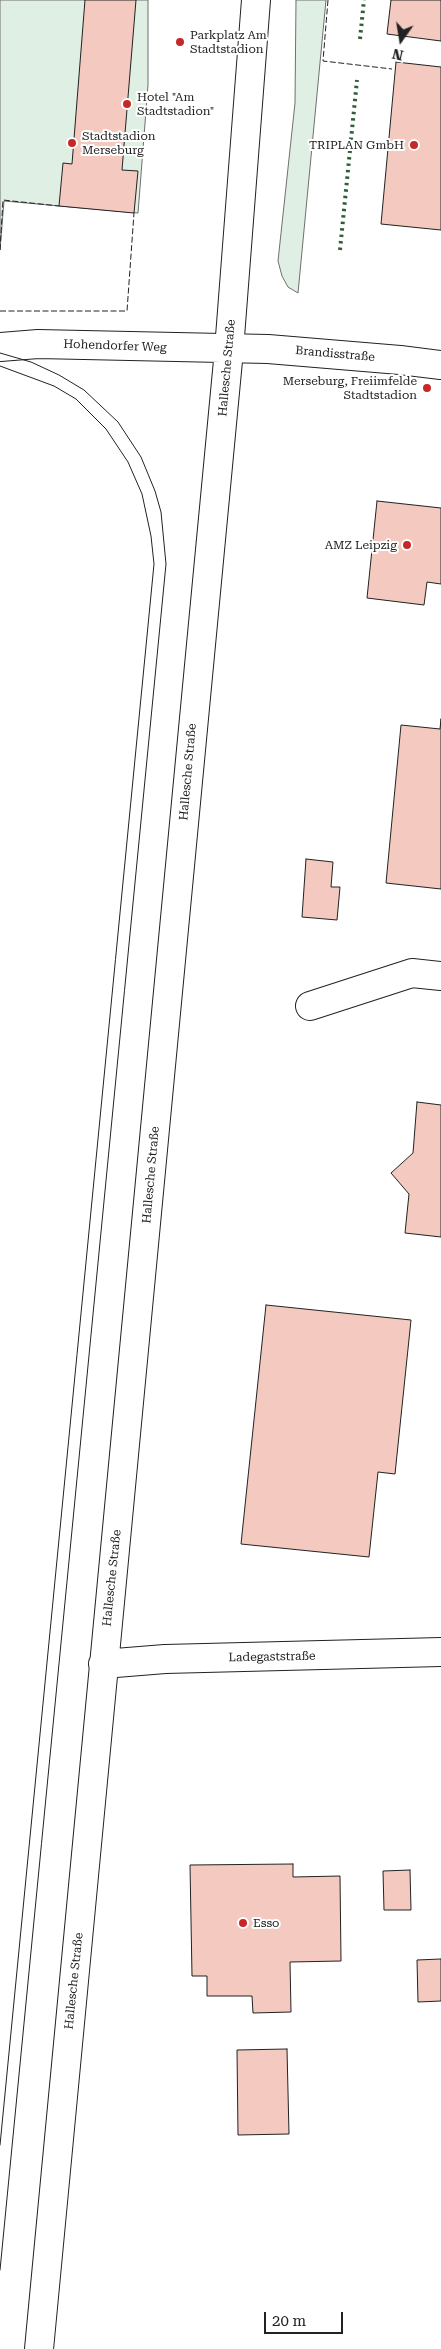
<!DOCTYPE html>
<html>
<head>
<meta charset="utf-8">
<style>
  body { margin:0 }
  #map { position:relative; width:441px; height:2349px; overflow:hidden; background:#fff; font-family:"Roboto Serif",serif }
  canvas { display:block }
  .north { position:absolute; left:376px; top:15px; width:50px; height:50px; -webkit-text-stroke:4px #fff; paint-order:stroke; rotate:193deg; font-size:14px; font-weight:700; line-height:20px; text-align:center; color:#222 }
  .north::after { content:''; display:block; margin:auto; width:18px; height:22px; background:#222; clip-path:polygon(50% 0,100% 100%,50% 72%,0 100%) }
  .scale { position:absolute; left:264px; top:2312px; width:79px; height:22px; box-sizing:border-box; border:2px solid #222; border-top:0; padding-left:6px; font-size:15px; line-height:18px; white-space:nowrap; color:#222; -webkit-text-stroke:4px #fff; paint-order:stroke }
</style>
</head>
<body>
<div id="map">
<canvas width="441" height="2349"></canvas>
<div class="north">N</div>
<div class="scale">20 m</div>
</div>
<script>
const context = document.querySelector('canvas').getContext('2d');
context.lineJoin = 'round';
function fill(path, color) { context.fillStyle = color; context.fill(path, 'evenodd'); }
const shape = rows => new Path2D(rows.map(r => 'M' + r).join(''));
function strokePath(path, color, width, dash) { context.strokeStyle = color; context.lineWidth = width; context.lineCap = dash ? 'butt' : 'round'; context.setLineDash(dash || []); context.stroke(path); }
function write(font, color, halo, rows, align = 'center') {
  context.font = font + ' "Roboto Serif",serif'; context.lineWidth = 4; context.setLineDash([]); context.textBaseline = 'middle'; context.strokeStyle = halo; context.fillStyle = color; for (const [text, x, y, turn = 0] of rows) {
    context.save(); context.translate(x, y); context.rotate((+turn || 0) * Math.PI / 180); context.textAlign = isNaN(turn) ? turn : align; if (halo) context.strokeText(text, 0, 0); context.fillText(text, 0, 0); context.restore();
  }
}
const green = shape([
  [0,0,148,0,148,85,138,213,4,201,0,250,0,0],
  [296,0,326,0,298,293,288,287,282,276,278,261,295,103,296,0]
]);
const building = shape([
  [85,0,136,0,122,170,138,171,134,213,59,206,63,163,72,164,85,0],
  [391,0,441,0,441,41,387,34,391,0],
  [396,62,441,67,441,230,381,224,396,62],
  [377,501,441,508,441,584,427,582,424,605,367,598,377,501],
  [441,719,441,889,386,883,401,725,440,729,441,719],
  [306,859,333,862,331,887,340,887,337,920,302,917,306,859],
  [417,1102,441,1105,441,1237,405,1233,409,1194,391,1173,413,1153,417,1102],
  [266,1305,411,1320,395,1474,378,1472,369,1557,241,1544,266,1305],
  [293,1864,293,1877,340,1876,341,1961,290,1962,291,2012,253,2013,252,1996,207,1996,207,1976,192,1976,190,1865,293,1864],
  [410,1870,411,1910,384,1910,383,1871,410,1870],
  [441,1959,441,2001,418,2002,417,1960,441,1959],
  [287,2049,289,2134,238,2135,237,2050,287,2049]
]);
const minor = shape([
  [0,347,38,344,268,349,400,360,441,365],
  [310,1006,412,973,441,976],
  [103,1664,165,1659,441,1652],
  [39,2349,229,350,256,0]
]);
const tram = shape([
  [0,353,31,362,59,375,84,390,118,422,141,457,155,491,161,512,166,564,0,2270],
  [0,366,54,386,76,399,106,429,128,462,142,494,151,536,154,564,0,2145]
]);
const hedge = shape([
  [360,39,364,0],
  [340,250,357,80]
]);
const fence = shape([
  [328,0,323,61,392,69],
  [0,250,3,200,59,206],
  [0,311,127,311,134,213]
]);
const markers = [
  [180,42,5,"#c62828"],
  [127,104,5,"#c62828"],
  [72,143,5,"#c62828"],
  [414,145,5,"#c62828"],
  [427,388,5,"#c62828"],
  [407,545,5,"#c62828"],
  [243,1923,5,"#c62828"]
];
const poiNames = [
  ["Parkplatz Am",190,35],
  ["Stadtstadion",190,49],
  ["Hotel \"Am",137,97],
  ["Stadtstadion\"",137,111],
  ["Stadtstadion",82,136],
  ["Merseburg",82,150],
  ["TRIPLAN GmbH",404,145,"right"],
  ["Merseburg, Freiimfelde",417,381,"right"],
  ["Stadtstadion",417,395,"right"],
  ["AMZ Leipzig",397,545,"right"],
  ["Esso",253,1923]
];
const streetNames = [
  ["Hohendorfer Weg",115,346,2],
  ["Brandisstraße",335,354,5],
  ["Hallesche Straße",227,368,-85],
  ["Hallesche Straße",188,772,-85],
  ["Hallesche Straße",151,1175,-85],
  ["Hallesche Straße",112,1578,-84],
  ["Ladegaststraße",272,1657,-1],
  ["Hallesche Straße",74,1981,-84]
];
fill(green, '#e0efe3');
strokePath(green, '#6f6f6f', 1);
fill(building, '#f3c9c0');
strokePath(building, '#222', 1);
strokePath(minor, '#222', 30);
strokePath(minor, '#fff', 28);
strokePath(tram, '#222', 1);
strokePath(hedge, '#2f5e38', 4, [2.5, 4]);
strokePath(fence, '#222', 1, [6, 2.5]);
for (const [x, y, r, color] of markers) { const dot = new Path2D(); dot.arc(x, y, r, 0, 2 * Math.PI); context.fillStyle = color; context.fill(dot); strokePath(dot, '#fff', 2); }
write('12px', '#222', '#fff', poiNames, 'left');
write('12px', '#222', '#fff', streetNames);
</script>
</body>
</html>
